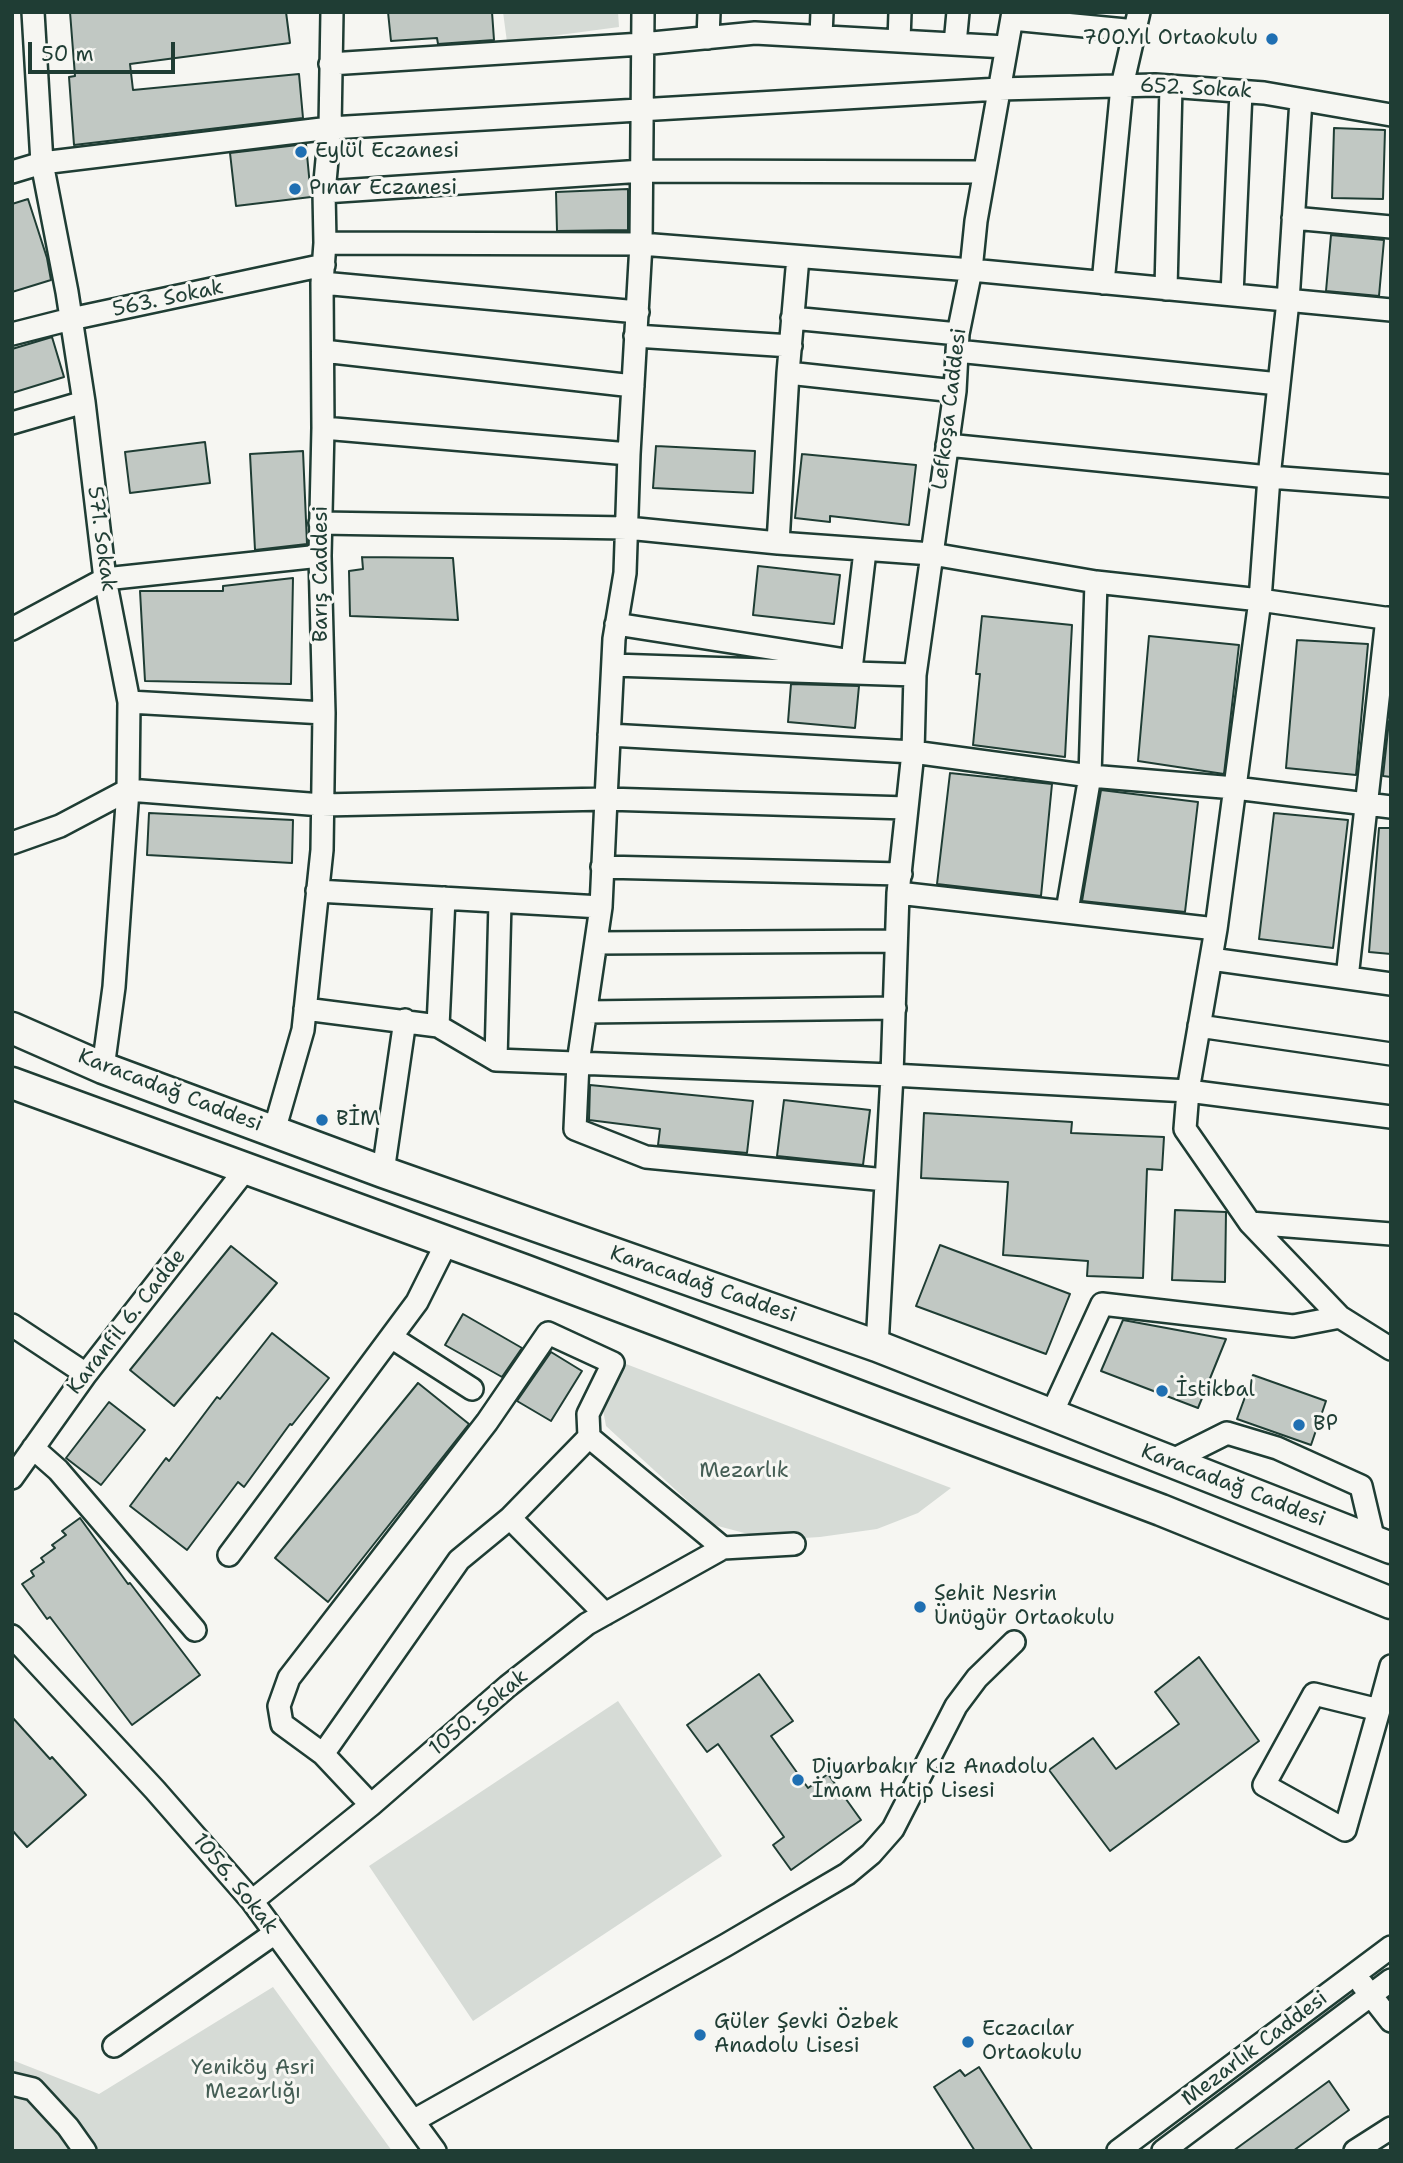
<!DOCTYPE html>
<html>
<head>
<meta charset="utf-8">
<style>
  body { margin:0 }
  #map { position:relative; width:1403px; height:2163px; overflow:hidden; background:#f6f6f2; font-family:"Shantell Sans",sans-serif }
  canvas { display:block }
  .frame { position:absolute; inset:0; border:14px solid #1f3d34; pointer-events:none }
  .scale { position:absolute; left:28px; top:42px; width:147px; height:32px; box-sizing:border-box; border:4px solid #1f3d34; border-top:0; padding-left:9px; font-size:21px; line-height:24px; white-space:nowrap; color:#1f3d34; -webkit-text-stroke:5px #f6f6f2; paint-order:stroke }
</style>
</head>
<body>
<div id="map">
<canvas width="1403" height="2163"></canvas>
<div class="frame"></div>
<div class="scale">50 m</div>
</div>
<script>
const context = document.querySelector('canvas').getContext('2d');
context.lineJoin = 'round';
function fill(path, color) { context.fillStyle = color; context.fill(path, 'evenodd'); }
const shape = rows => new Path2D(rows.map(r => 'M' + r).join(''));
function strokePath(path, color, width, dash) { context.strokeStyle = color; context.lineWidth = width; context.lineCap = dash ? 'butt' : 'round'; context.setLineDash(dash || []); context.stroke(path); }
function write(font, color, halo, rows, align = 'center') {
  context.font = font + ' "Shantell Sans",sans-serif'; context.lineWidth = 6; context.setLineDash([]); context.textBaseline = 'middle'; context.strokeStyle = halo; context.fillStyle = color; for (const [text, x, y, turn = 0] of rows) {
    context.save(); context.translate(x, y); context.rotate((+turn || 0) * Math.PI / 180); context.textAlign = isNaN(turn) ? turn : align; if (halo) context.strokeText(text, 0, 0); context.fillText(text, 0, 0); context.restore();
  }
}
const green = shape([
  [503,12,618,12,619,27,507,42],
  [626,1364,951,1488,918,1513,877,1529,820,1537,771,1540,714,1525,606,1426,601,1399],
  [618,1701,722,1856,473,2021,369,1866],
  [273,1987,392,2151,12,2151,12,2060,99,2094]
]);
const building = shape([
  [70,12,286,12,290,43,130,64,133,90,299,74,303,118,74,145,69,77,75,76,70,12],
  [388,12,492,12,494,40,438,44,437,38,391,41,388,12],
  [1334,128,1385,130,1383,199,1332,198,1334,128],
  [306,144,311,197,236,206,230,153,306,144],
  [628,189,628,230,557,231,556,192,628,189],
  [28,199,47,258,51,280,12,292,12,204,28,199],
  [1331,235,1384,240,1379,296,1326,291,1331,235],
  [52,337,64,377,12,393,12,349,52,337],
  [205,442,210,483,130,493,125,452,205,442],
  [656,446,755,451,753,493,653,488,656,446],
  [303,451,307,544,255,550,250,454,303,451],
  [802,454,916,465,909,525,830,516,830,522,795,518,802,454],
  [362,557,453,558,458,620,350,616,349,571,363,569,362,557],
  [758,566,840,575,834,624,753,615,758,566],
  [293,578,291,684,145,681,140,591,223,591,223,586,293,578],
  [982,616,1072,625,1065,757,973,745,980,674,976,674,982,616],
  [1149,636,1239,645,1224,774,1138,761,1149,636],
  [1297,640,1368,644,1356,775,1286,768,1297,640],
  [791,684,859,686,855,728,788,722,791,684],
  [1389,721,1391,722,1391,777,1383,776,1389,721],
  [950,773,1052,784,1041,896,937,884,950,773],
  [1101,790,1198,802,1185,912,1082,901,1101,790],
  [149,813,293,820,292,863,147,855,149,813],
  [1274,813,1348,820,1333,948,1259,939,1274,813],
  [1379,828,1391,828,1391,954,1369,952,1379,828],
  [590,1085,753,1101,747,1153,658,1145,660,1129,589,1120,590,1085],
  [784,1100,870,1110,863,1165,777,1156,784,1100],
  [924,1113,1072,1122,1071,1133,1164,1137,1162,1170,1147,1169,1143,1278,1087,1276,1088,1261,1003,1255,1008,1182,921,1178,924,1113],
  [1175,1210,1226,1212,1225,1282,1172,1280,1175,1210],
  [940,1245,1070,1294,1046,1354,916,1306,940,1245],
  [231,1246,277,1283,174,1406,130,1370,231,1246],
  [463,1314,522,1348,502,1377,445,1345,463,1314],
  [1123,1320,1226,1339,1198,1408,1101,1371,1123,1320],
  [272,1333,329,1378,292,1425,290,1424,244,1487,238,1482,187,1550,130,1506,166,1458,169,1461,217,1397,220,1399,272,1333],
  [551,1352,582,1371,551,1421,517,1401,551,1352],
  [1253,1375,1326,1401,1311,1445,1237,1419,1253,1375],
  [418,1383,469,1424,328,1602,275,1558,418,1383],
  [109,1402,145,1430,101,1485,66,1458,109,1402],
  [80,1518,128,1584,130,1583,200,1675,132,1725,50,1617,47,1619,22,1584,34,1576,31,1571,44,1562,41,1558,55,1548,52,1545,66,1535,62,1531,80,1518],
  [1199,1657,1259,1741,1110,1851,1049,1770,1093,1738,1116,1769,1179,1724,1155,1692,1199,1657],
  [759,1674,793,1721,771,1736,808,1788,828,1774,861,1820,791,1870,773,1845,784,1837,718,1744,707,1752,687,1725,759,1674],
  [12,1717,50,1759,52,1757,86,1795,27,1847,12,1830,12,1717],
  [979,2067,1033,2151,975,2151,934,2087,960,2070,965,2076,979,2067],
  [1329,2081,1349,2110,1293,2151,1233,2151,1329,2081]
]);
const minor = shape([
  [33,12,42,163,67,292,84,402,105,579,129,702,128,790,114,987,103,1068],
  [643,12,641,244,629,454,625,573,614,639,606,799,907,808],
  [1012,19,1136,31],
  [821,36,822,12],
  [708,38,709,12],
  [899,41,900,12],
  [955,44,958,12],
  [330,64,642,44,755,33,1006,47],
  [1301,100,1288,301,1269,477,1260,600,1216,929,1188,1091,1391,1117],
  [12,172,42,163,330,128,999,89,1155,85,1264,93,1391,115],
  [324,192,643,171,984,172],
  [1293,218,1391,227],
  [325,243,641,244,971,270,1391,310],
  [322,283,638,312],
  [1103,283,1122,86,1139,12],
  [1166,289,1171,86],
  [1232,295,1241,92],
  [792,318,958,334],
  [12,334,71,319,324,265],
  [635,336,791,346],
  [323,351,633,386],
  [957,351,1279,384],
  [788,373,955,391],
  [12,423,84,402],
  [323,428,629,454],
  [947,445,1269,477,1391,486],
  [320,523,627,528,778,543,932,554,1096,582,1260,600,1391,619],
  [778,543,788,373,798,257],
  [616,624,852,661,865,551],
  [12,629,105,579,320,556],
  [613,665,915,675],
  [129,702,324,713],
  [609,735,913,752,1090,776,1235,788,1391,807],
  [12,843,60,826,128,790,322,805,606,799,601,907,578,1063,575,1129,646,1157,886,1180],
  [602,867,901,874],
  [317,891,601,907],
  [898,893,1216,929],
  [1067,911,1090,776,1096,582],
  [596,943,896,941],
  [1211,959,1391,984],
  [1347,978,1387,618],
  [305,1009,438,1026,496,1060,892,1075,1188,1091,1185,1129,1250,1223],
  [587,1012,895,1008],
  [438,1026,444,898],
  [1199,1026,1391,1054],
  [496,1060,500,902],
  [274,1131,303,1030,322,850,324,713,320,556,323,428,322,283,325,243,324,192,330,128,332,12],
  [383,1172,405,1020],
  [1391,1234,1250,1223,1340,1317,1391,1349],
  [12,1325,86,1374],
  [391,1337,472,1389],
  [877,1346,892,1075,898,893,913,752,915,675,955,391,958,334,971,270,976,221,1013,12],
  [1051,1415,1102,1304,1293,1326,1340,1317],
  [33,1448,58,1470,195,1630],
  [1171,1461,1227,1433,1277,1448,1361,1486,1374,1541],
  [12,1478,86,1374,245,1170],
  [510,1518,605,1614],
  [229,1555,417,1302,447,1242],
  [12,1636,155,1790,252,1901,435,2151],
  [1379,1710,1314,1694,1264,1785,1345,1830,1379,1710,1391,1666],
  [323,1754,459,1560,510,1518,589,1437],
  [371,1805,323,1754,282,1724,279,1706,289,1678,487,1422,548,1333,613,1363,588,1414,589,1437,723,1548,794,1544],
  [252,1901,371,1805,508,1686,587,1624,723,1548],
  [1362,1984,1391,2021],
  [114,2046,275,1933],
  [12,2084,33,2089,68,2127,85,2151],
  [413,2121,726,1945,847,1874,871,1854,893,1829,956,1706,977,1678,1014,1642],
  [1118,2151,1391,1947],
  [1163,2151,1391,1980],
  [1355,2151,1391,2128]
]);
const highway = shape([
  [12,1028,103,1068,383,1172,877,1346,1391,1548],
  [12,1083,524,1270,1161,1510,1391,1603]
]);
const markers = [
  [1272,39,7,"#1f6fb2"],
  [301,152,7,"#1f6fb2"],
  [295,189,7,"#1f6fb2"],
  [322,1120,7,"#1f6fb2"],
  [1162,1391,7,"#1f6fb2"],
  [1299,1425,7,"#1f6fb2"],
  [920,1607,7,"#1f6fb2"],
  [798,1780,7,"#1f6fb2"],
  [700,2035,7,"#1f6fb2"],
  [968,2042,7,"#1f6fb2"]
];
const poiNames = [
  ["700.Yıl Ortaokulu",1258,39,"right"],
  ["Eylül Eczanesi",315,152],
  ["Pınar Eczanesi",309,189],
  ["BİM",336,1120],
  ["İstikbal",1176,1391],
  ["BP",1313,1425],
  ["Şehit Nesrin",934,1595],
  ["Ünügür Ortaokulu",934,1619],
  ["Diyarbakır Kız Anadolu",812,1768],
  ["İmam Hatip Lisesi",812,1792],
  ["Güler Şevki Özbek",714,2023],
  ["Anadolu Lisesi",714,2047],
  ["Eczacılar",982,2030],
  ["Ortaokulu",982,2054]
];
const streetNames = [
  ["652. Sokak",1196,89,3],
  ["563. Sokak",168,299,-12],
  ["Lefkoşa Caddesi",950,409,-83],
  ["571. Sokak",101,539,82],
  ["Barış Caddesi",322,574,-90],
  ["Karacadağ Caddesi",170,1091,21],
  ["Karacadağ Caddesi",703,1285,19],
  ["Karanfil 6. Cadde",127,1322,-52],
  ["Karacadağ Caddesi",1233,1486,21],
  ["1050. Sokak",479,1713,-40],
  ["1056. Sokak",235,1884,51],
  ["Mezarlık Caddesi",1255,2049,-37]
];
const parkNames = [
  ["Mezarlık",744,1472],
  ["Yeniköy Asri",253,2069],
  ["Mezarlığı",253,2093]
];
fill(green, '#d6dbd6');
fill(building, '#c1c8c3');
strokePath(building, '#1f3d34', 2);
strokePath(minor, '#1f3d34', 26);
strokePath(highway, '#1f3d34', 35);
strokePath(minor, '#f6f6f2', 21);
strokePath(highway, '#f6f6f2', 30);
for (const [x, y, r, color] of markers) { const dot = new Path2D(); dot.arc(x, y, r, 0, 2 * Math.PI); context.fillStyle = color; context.fill(dot); strokePath(dot, '#f6f6f2', 2.5); }
write('21px', '#1f3d34', '#f6f6f2', poiNames, 'left');
write('21px', '#1f3d34', '#f6f6f2', streetNames);
write('21px', '#445d54', '#f6f6f2', parkNames);
</script>
</body>
</html>
